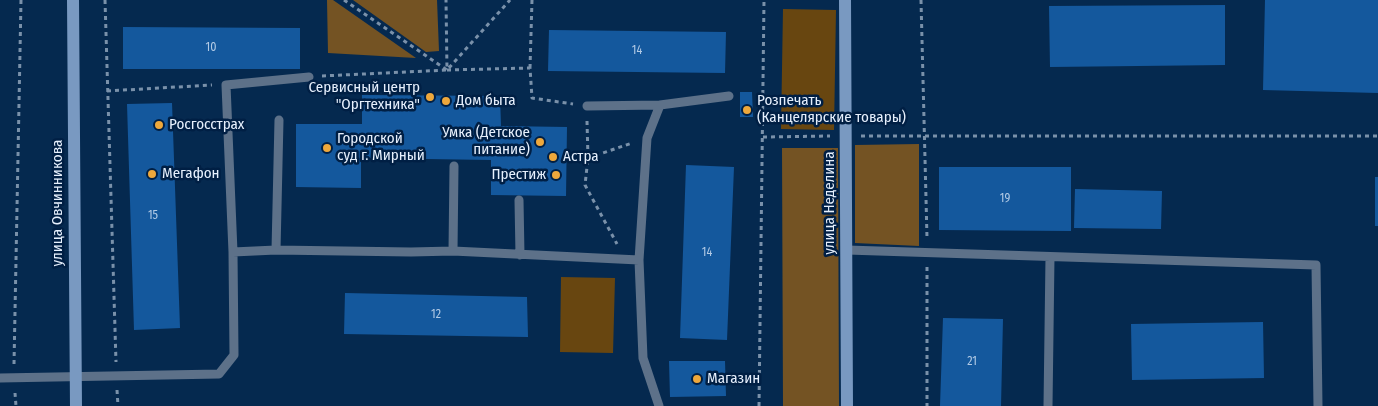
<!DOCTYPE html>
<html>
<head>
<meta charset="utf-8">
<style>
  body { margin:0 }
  canvas { display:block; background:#05294f }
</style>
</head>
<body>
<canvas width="1378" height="406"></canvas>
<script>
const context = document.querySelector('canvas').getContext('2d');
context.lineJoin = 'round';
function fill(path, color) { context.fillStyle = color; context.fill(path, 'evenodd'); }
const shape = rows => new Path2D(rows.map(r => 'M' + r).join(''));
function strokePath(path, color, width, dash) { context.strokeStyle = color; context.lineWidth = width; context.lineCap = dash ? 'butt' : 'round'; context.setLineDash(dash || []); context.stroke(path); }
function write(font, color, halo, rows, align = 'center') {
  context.font = font + ' "Fira Sans Condensed",sans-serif'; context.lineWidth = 5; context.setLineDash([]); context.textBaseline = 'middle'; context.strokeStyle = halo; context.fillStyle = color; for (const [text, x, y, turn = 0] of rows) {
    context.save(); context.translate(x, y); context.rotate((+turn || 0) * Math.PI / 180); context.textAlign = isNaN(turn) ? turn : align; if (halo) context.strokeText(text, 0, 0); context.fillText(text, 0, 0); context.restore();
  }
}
const green = shape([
  [783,9,836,10,834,130,781,129],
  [561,277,615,278,613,353,560,352]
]);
const forest = shape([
  [327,0,333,0,416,58,328,53],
  [353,0,437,0,439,51,426,52],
  [919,144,919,246,855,243,855,145],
  [782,148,838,148,839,406,783,406]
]);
const building = shape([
  [1265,0,1378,0,1378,93,1263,90],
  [1225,5,1225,65,1050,67,1049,6],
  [123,27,300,28,300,69,123,69],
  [549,30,726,32,725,73,548,71],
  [740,92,752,92,753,117,740,117],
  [362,95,500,96,501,126,567,127,566,196,491,195,491,160,361,158,361,188,296,187,296,124,362,124],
  [172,103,180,328,134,330,127,104],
  [686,165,734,167,727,340,680,338],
  [939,167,1071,167,1071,231,939,230],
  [1375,177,1378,177,1378,226,1375,226],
  [1075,189,1162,191,1161,229,1074,228],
  [345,293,527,297,528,337,344,334],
  [943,318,1003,319,1001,406,940,406],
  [1263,322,1264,378,1132,380,1131,324],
  [669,361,725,361,726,396,670,397]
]);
const path = shape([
  [105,0,116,362],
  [344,0,447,70,446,0],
  [921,0,927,238],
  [530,68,532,0],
  [447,70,530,68,532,98,573,104],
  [322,76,447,70,510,0],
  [107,91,212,85],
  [587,121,588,158,585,185,617,244],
  [861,136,1378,136],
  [763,137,830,136],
  [588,158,632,143],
  [927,267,927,406],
  [14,364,21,0],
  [117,390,118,406],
  [15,393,16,406],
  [759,406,764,0]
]);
const lane = shape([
  [660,105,729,96],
  [587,106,660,105,647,138,639,260],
  [519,200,520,255],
  [276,250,279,120],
  [847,250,1316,265,1318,406],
  [453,251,454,166],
  [233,252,276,250,411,252,453,251,639,260,643,358,659,406],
  [0,378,219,374,234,355,233,252,226,85,309,77],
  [1048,406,1050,257]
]);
const secondary = shape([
  [73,0,76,406],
  [845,0,847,406]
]);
const markers = [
  [430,97,5,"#eea83c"],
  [446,101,5,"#eea83c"],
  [747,110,5,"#eea83c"],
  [159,125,5,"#eea83c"],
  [540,142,5,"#eea83c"],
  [327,148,5,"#eea83c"],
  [553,157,5,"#eea83c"],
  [152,174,5,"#eea83c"],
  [556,175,5,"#eea83c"],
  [697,379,5,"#eea83c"]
];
const numberNames = [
  ["10",211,48],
  ["14",637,51],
  ["19",1005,199],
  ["15",153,216],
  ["14",707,253],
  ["12",436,315],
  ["21",972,362]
];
const poiNames = [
  ["Сервисный центр",420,88,"right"],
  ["\"Оргтехника\"",420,105,"right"],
  ["Дом быта",456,101],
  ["Розпечать",757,101],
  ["(Канцелярские товары)",757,118],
  ["Росгосстрах",169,125],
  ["Умка (Детское",530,133,"right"],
  ["питание)",530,150,"right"],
  ["Городской",337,139],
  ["суд г. Мирный",337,156],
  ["Астра",563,157],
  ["Мегафон",162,174],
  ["Престиж",546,175,"right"],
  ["Магазин",707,379]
];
const streetNames = [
  ["улица Овчинникова",58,203,-90],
  ["улица Неделина",830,203,-90]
];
fill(green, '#684610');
fill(forest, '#745323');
fill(building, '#14589d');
strokePath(path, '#7a91aa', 3, [4, 4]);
strokePath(lane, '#5d7189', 9);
strokePath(secondary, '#7999c1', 12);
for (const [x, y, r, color] of markers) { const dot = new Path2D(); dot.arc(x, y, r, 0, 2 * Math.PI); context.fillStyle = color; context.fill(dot); strokePath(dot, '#001f44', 2); }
write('12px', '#b2cae5', null, numberNames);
write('15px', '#e6f0fd', '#001f44', poiNames, 'left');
write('15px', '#e6f0fd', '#001f44', streetNames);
</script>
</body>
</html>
